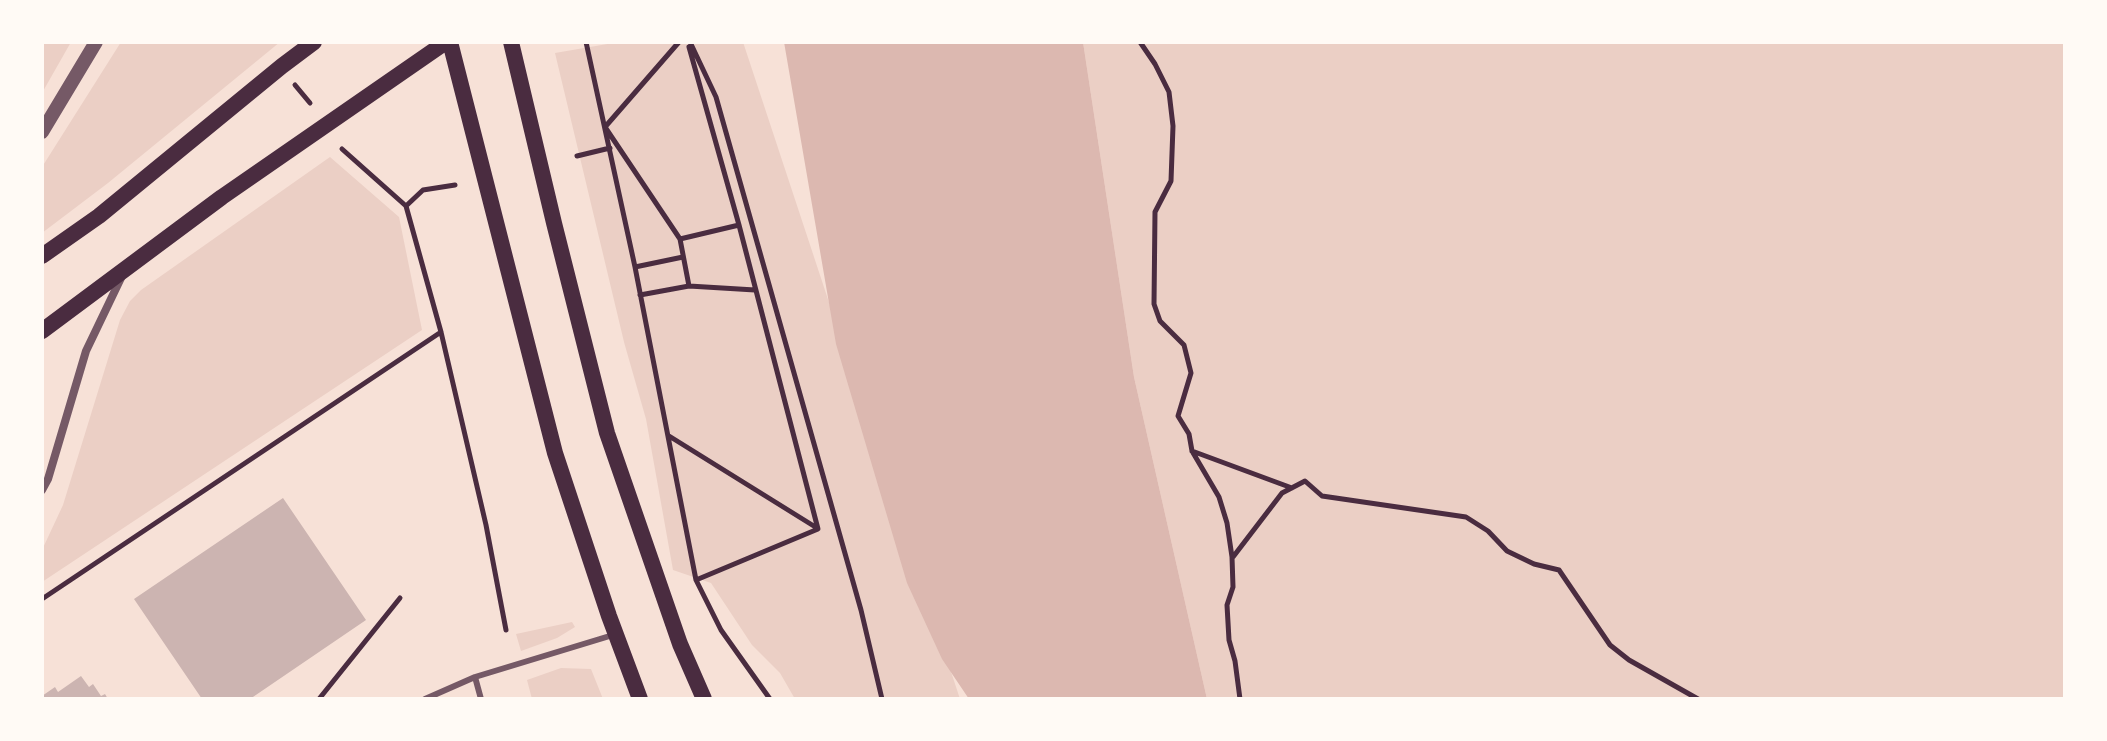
<!DOCTYPE html>
<html>
<head>
<meta charset="utf-8">
<style>
  body { margin:0 }
  #map { position:relative; width:2107px; height:741px; overflow:hidden; background:#f7e1d7; font-family:"Fira Sans Condensed",sans-serif }
  canvas { display:block }
  .frame { position:absolute; inset:0; border:44px solid #fffaf5; pointer-events:none }
</style>
</head>
<body>
<div id="map">
<canvas width="2107" height="741"></canvas>
<div class="frame"></div>
</div>
<script>
const context = document.querySelector('canvas').getContext('2d');
context.lineJoin = 'round';
function fill(path, color) { context.fillStyle = color; context.fill(path, 'evenodd'); }
const shape = rows => new Path2D(rows.map(r => 'M' + r).join(''));
function strokePath(path, color, width, dash) { context.strokeStyle = color; context.lineWidth = width; context.lineCap = dash ? 'butt' : 'round'; context.setLineDash(dash || []); context.stroke(path); }
const green = shape([
  [42,42,71,42,42,93],
  [121,42,280,42,108,183,42,233,42,167],
  [619,42,743,42,960,699,795,699,780,673,752,645,711,583,673,570,646,419,624,342,555,53],
  [1083,42,2065,42,2065,699,1207,699,1134,377],
  [330,157,399,217,422,330,42,582,42,550,63,505,120,320,130,301,141,290],
  [572,622,575,627,557,638,521,651,516,634],
  [561,668,591,669,603,699,532,699,527,680]
]);
const water = shape([
  [784,42,1083,42,1134,377,1207,699,969,699,942,659,907,583,836,344]
]);
const building = shape([
  [283,498,366,620,250,699,202,699,134,599],
  [81,676,89,687,93,684,101,696,105,694,108,699,42,699,42,696,55,687,58,692]
]);
const path = shape([
  [586,42,635,267,696,580,721,630,770,699],
  [679,42,605,127,680,239],
  [690,42,716,97,861,610,882,699],
  [1140,42,1155,64,1169,92,1173,126,1171,181,1155,212,1154,304,1160,321,1184,345,1191,373,1178,416,1189,434,1192,451,1219,497,1227,523,1232,557,1233,587,1227,605,1229,640,1235,661,1240,699],
  [689,47,739,225,818,529,696,580],
  [295,85,310,103],
  [342,149,406,206,441,332,486,525,506,630],
  [577,156,610,148],
  [406,206,423,190,455,185],
  [635,267,683,257],
  [689,286,680,239,739,225],
  [640,295,689,286,755,290],
  [669,436,817,528],
  [1192,451,1292,488],
  [1233,557,1282,493,1305,481,1322,496,1466,517,1488,531,1507,551,1534,564,1559,570,1610,645,1629,660,1698,699],
  [42,599,441,332],
  [319,699,400,598]
]);
const service = shape([
  [475,677,613,635],
  [425,699,475,677,481,699]
]);
const minor = shape([
  [42,490,48,479,86,351,121,278]
]);
const tertiary = shape([
  [42,132,96,42]
]);
const secondary = shape([
  [450,42,555,453,609,616,640,699],
  [511,42,554,223,607,433,680,644,704,699],
  [42,256,99,216,282,66,314,42],
  [42,331,222,197,446,42]
]);
fill(green, '#ebcfc5');
fill(water, '#dcb8b0');
fill(building, '#ccb4b1');
strokePath(path, '#4a2c40', 5);
strokePath(service, '#755966', 6);
strokePath(minor, '#755966', 8);
strokePath(tertiary, '#755966', 14);
strokePath(secondary, '#4a2c40', 16);
</script>
</body>
</html>
